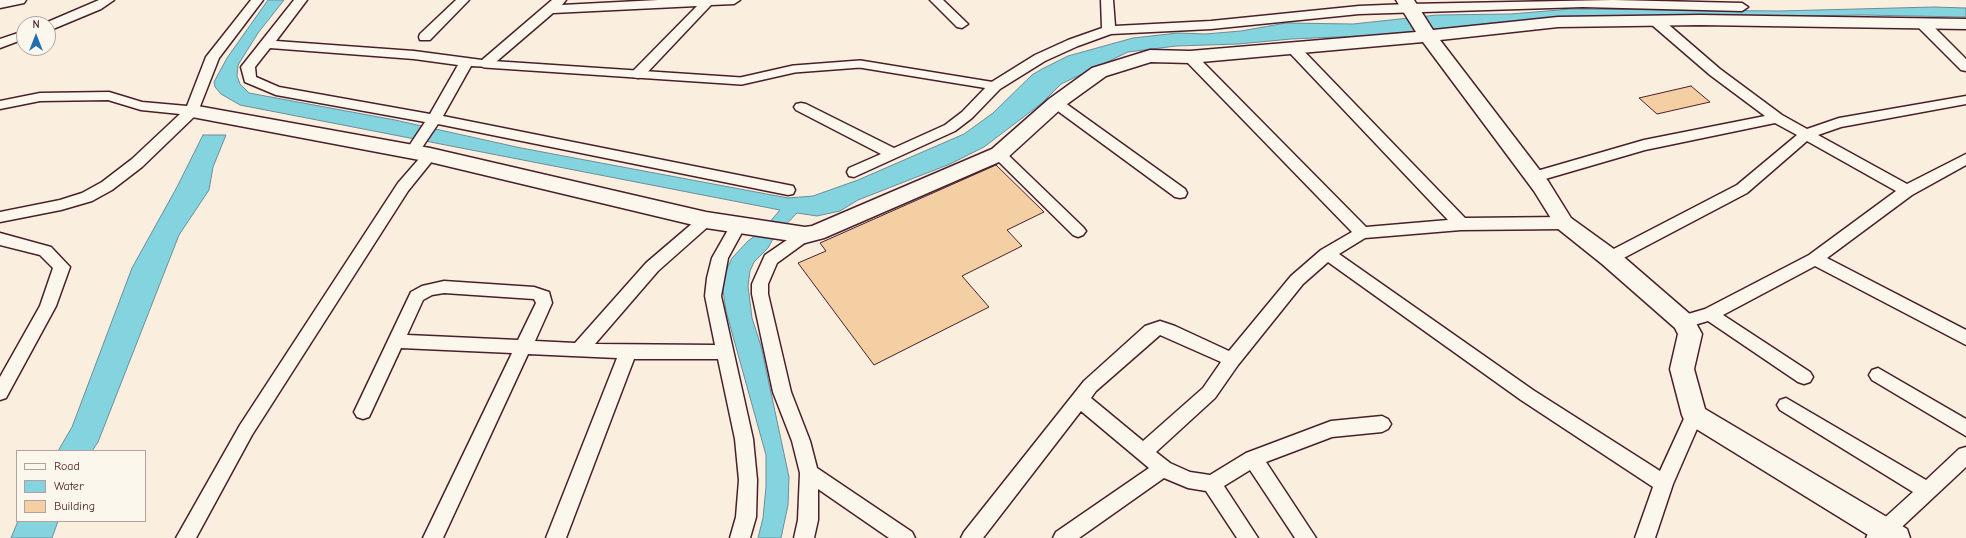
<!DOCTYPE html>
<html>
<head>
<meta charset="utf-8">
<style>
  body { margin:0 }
  #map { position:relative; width:1966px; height:538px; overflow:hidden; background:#faefde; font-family:"Comic Neue",sans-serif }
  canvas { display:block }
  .legend { position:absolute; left:16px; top:450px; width:130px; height:72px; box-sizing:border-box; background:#fbf7ec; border:1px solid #b4a19f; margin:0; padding:5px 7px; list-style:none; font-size:12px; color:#4a1f2b }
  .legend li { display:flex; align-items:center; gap:8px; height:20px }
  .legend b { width:20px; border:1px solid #b4a19f }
  .north { position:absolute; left:16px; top:16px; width:40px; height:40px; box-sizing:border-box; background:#fbf7ec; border:1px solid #b4a19f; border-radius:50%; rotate:0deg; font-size:11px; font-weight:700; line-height:16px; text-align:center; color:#4a1f2b }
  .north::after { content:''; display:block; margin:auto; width:14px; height:18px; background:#1f6fb2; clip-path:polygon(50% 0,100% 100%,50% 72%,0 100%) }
</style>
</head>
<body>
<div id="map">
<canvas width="1966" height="538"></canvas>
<ul class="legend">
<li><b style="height:5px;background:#fbf7ec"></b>Road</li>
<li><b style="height:11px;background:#84d4e0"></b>Water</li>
<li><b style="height:11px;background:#f4cfa4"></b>Building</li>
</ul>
<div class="north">N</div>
</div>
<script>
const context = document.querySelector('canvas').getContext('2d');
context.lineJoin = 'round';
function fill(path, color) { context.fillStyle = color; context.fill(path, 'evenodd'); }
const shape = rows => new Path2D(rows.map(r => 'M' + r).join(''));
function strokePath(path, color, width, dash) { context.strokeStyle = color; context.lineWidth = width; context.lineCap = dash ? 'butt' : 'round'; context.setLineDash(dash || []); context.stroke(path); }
const water = shape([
  [268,0,284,0,258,33,238,65,237,76,240,84,249,93,395,120,521,148,788,198,813,196,858,180,964,134,993,113,1032,75,1042,69,1068,56,1133,38,1178,33,1205,34,1241,31,1286,23,1353,24,1437,15,1511,14,1571,9,1779,11,1934,7,1966,8,1966,17,1863,15,1546,19,1494,23,1382,35,1291,39,1238,44,1176,46,1128,52,1061,84,1042,103,984,147,950,164,858,200,840,211,817,216,797,213,774,237,768,248,754,262,750,271,748,286,752,318,761,346,789,477,788,505,781,538,758,538,763,518,766,487,766,455,726,311,723,290,724,275,732,258,748,241,762,231,780,210,240,105,221,94,215,87,214,82,227,58,268,0],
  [203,135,226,135,213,167,209,190,179,235,98,442,92,451,58,451,72,427,132,268,177,187,203,135],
  [18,521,58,521,52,538,11,538,18,521]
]);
const building = shape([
  [1691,86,1710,102,1657,114,1639,98,1691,86],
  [996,165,1044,212,1007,230,1022,246,962,276,989,307,874,365,798,263,826,251,820,243,996,165]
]);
const lane = shape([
  [485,64,741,81,794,69,860,64,995,86]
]);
const street = shape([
  [0,0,26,0,24,3,0,8,0,0],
  [99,0,114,0,101,9,53,29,48,30,48,24,43,24,99,0],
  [251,0,263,0,219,58,197,114,142,167,112,190,92,201,61,210,0,222,0,212,60,200,82,193,102,182,132,159,180,114,141,110,108,100,40,101,0,109,0,101,40,93,109,92,142,102,187,106,206,57,251,0],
  [294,0,307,0,276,41,414,51,482,60,552,0,566,0,562,5,658,0,740,0,734,4,711,5,643,77,638,78,633,77,631,74,633,71,697,6,553,13,490,67,471,66,443,116,793,186,795,190,793,194,788,195,438,124,417,155,412,157,407,155,405,152,425,122,276,95,245,82,241,67,294,0],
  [270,48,414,59,458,65,430,114,279,87,256,77,255,67,270,48],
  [456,0,469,0,430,40,420,40,419,37,420,34,456,0],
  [930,0,943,0,968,24,962,28,957,27,930,0],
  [1101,0,1113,0,1115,26,1211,21,1359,6,1409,4,1613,0,1742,3,1748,7,1742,11,1583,7,1359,14,1211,29,1111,34,1078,46,1045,61,1000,89,972,118,955,131,854,177,849,176,847,172,849,168,881,154,796,110,794,107,796,104,801,103,806,104,894,148,945,125,962,112,990,83,1035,55,1068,40,1102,28,1101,0],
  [1657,18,1662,19,1720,69,1782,115,1807,129,1839,118,1966,96,1966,104,1841,127,1818,135,1907,184,1966,154,1966,165,1912,195,1827,258,1966,330,1966,345,1815,266,1723,315,1810,372,1813,377,1810,382,1804,384,1798,382,1708,321,1684,328,1678,327,1676,322,1678,317,1705,309,1809,255,1896,191,1807,141,1747,193,1616,262,1610,264,1604,262,1602,258,1604,254,1737,185,1797,135,1775,123,1645,150,1535,182,1530,181,1528,177,1530,173,1644,140,1765,116,1710,75,1652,25,1651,22,1652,19,1657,18],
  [1923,20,1928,21,1966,59,1966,71,1961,70,1918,27,1917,24,1918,21,1923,20],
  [24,31,24,39,0,48,0,39,24,31],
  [1292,43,1297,44,1465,218,1564,217,1569,219,1572,223,1569,227,1564,229,1461,230,1365,238,1339,254,1533,390,1660,471,1688,410,1694,408,1700,410,1703,415,1673,484,1655,538,1635,538,1653,487,1521,400,1328,262,1303,284,1238,365,1215,398,1156,452,1170,463,1190,472,1210,475,1246,453,1331,421,1382,416,1388,419,1391,424,1388,429,1382,432,1332,437,1266,462,1316,538,1295,538,1250,470,1224,486,1258,538,1237,538,1206,491,1188,488,1164,478,1079,538,1053,538,1056,532,1149,468,1081,411,983,538,961,538,964,532,1084,381,1145,326,1160,321,1175,326,1229,351,1291,276,1321,250,1352,232,1185,60,1183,57,1185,54,1195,54,1366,227,1448,220,1287,50,1285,47,1287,44,1292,43],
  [1160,335,1221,362,1203,388,1143,441,1091,398,1096,391,1160,335],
  [1056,99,1061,100,1185,189,1187,193,1185,197,1180,198,1175,197,1051,106,1049,103,1051,100,1056,99],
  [999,149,1004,151,1083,227,1086,231,1083,235,1078,237,1073,235,994,157,992,154,994,151,999,149],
  [430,150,435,152,437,155,408,191,252,435,196,538,176,538,240,425,398,183,425,152,430,150],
  [706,215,711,216,714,220,711,224,658,271,595,344,715,345,705,296,707,278,712,258,733,221,738,219,743,221,746,225,728,258,721,296,753,439,757,480,756,517,750,538,730,538,736,517,739,480,735,439,718,359,634,359,566,538,546,538,617,358,528,354,443,538,423,538,512,353,401,348,369,417,363,419,357,417,354,412,411,292,422,286,444,281,534,287,549,292,552,303,535,341,575,343,646,263,701,216,706,215],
  [444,293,534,299,536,303,518,340,407,335,423,300,432,295,444,293],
  [805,229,810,231,813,235,810,239,777,263,768,284,768,294,791,392,810,441,817,468,912,532,915,538,889,538,818,489,818,520,814,538,794,538,798,520,800,473,792,441,773,392,752,294,752,284,765,255,800,231,805,229],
  [0,233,51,247,70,267,56,306,6,398,0,400,0,377,40,306,53,268,40,255,0,245,0,233],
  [1878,368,1966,419,1966,436,1872,380,1869,375,1872,370,1878,368],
  [1786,398,1926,480,1959,449,1966,447,1966,467,1890,538,1866,538,1869,532,1913,492,1780,410,1777,405,1780,400,1786,398]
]);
const secondary = shape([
  [1396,0,1414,0,1433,30,1558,17,1700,15,1966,19,1966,29,1700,25,1558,27,1440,40,1548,181,1571,218,1618,252,1692,316,1702,334,1694,369,1705,409,1907,529,1910,538,1873,538,1685,422,1682,415,1670,369,1678,334,1675,328,1602,264,1557,228,1534,191,1423,42,1190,63,1151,62,1106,76,1063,107,1006,159,824,238,805,243,706,228,430,162,192,117,185,115,182,111,185,107,192,105,430,148,706,212,805,227,812,226,992,149,1049,99,1092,68,1150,50,1190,51,1416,32,1396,0]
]);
fill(water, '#84d4e0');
strokePath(water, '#6d8c98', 1);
fill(building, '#f4cfa4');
strokePath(building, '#4a1f2b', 1);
strokePath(lane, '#4a1f2b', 10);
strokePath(street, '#4a1f2b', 3);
strokePath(secondary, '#4a1f2b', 3);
strokePath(lane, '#fbf7ec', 7);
fill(street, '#fbf7ec');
fill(secondary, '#fbf7ec');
</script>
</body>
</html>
